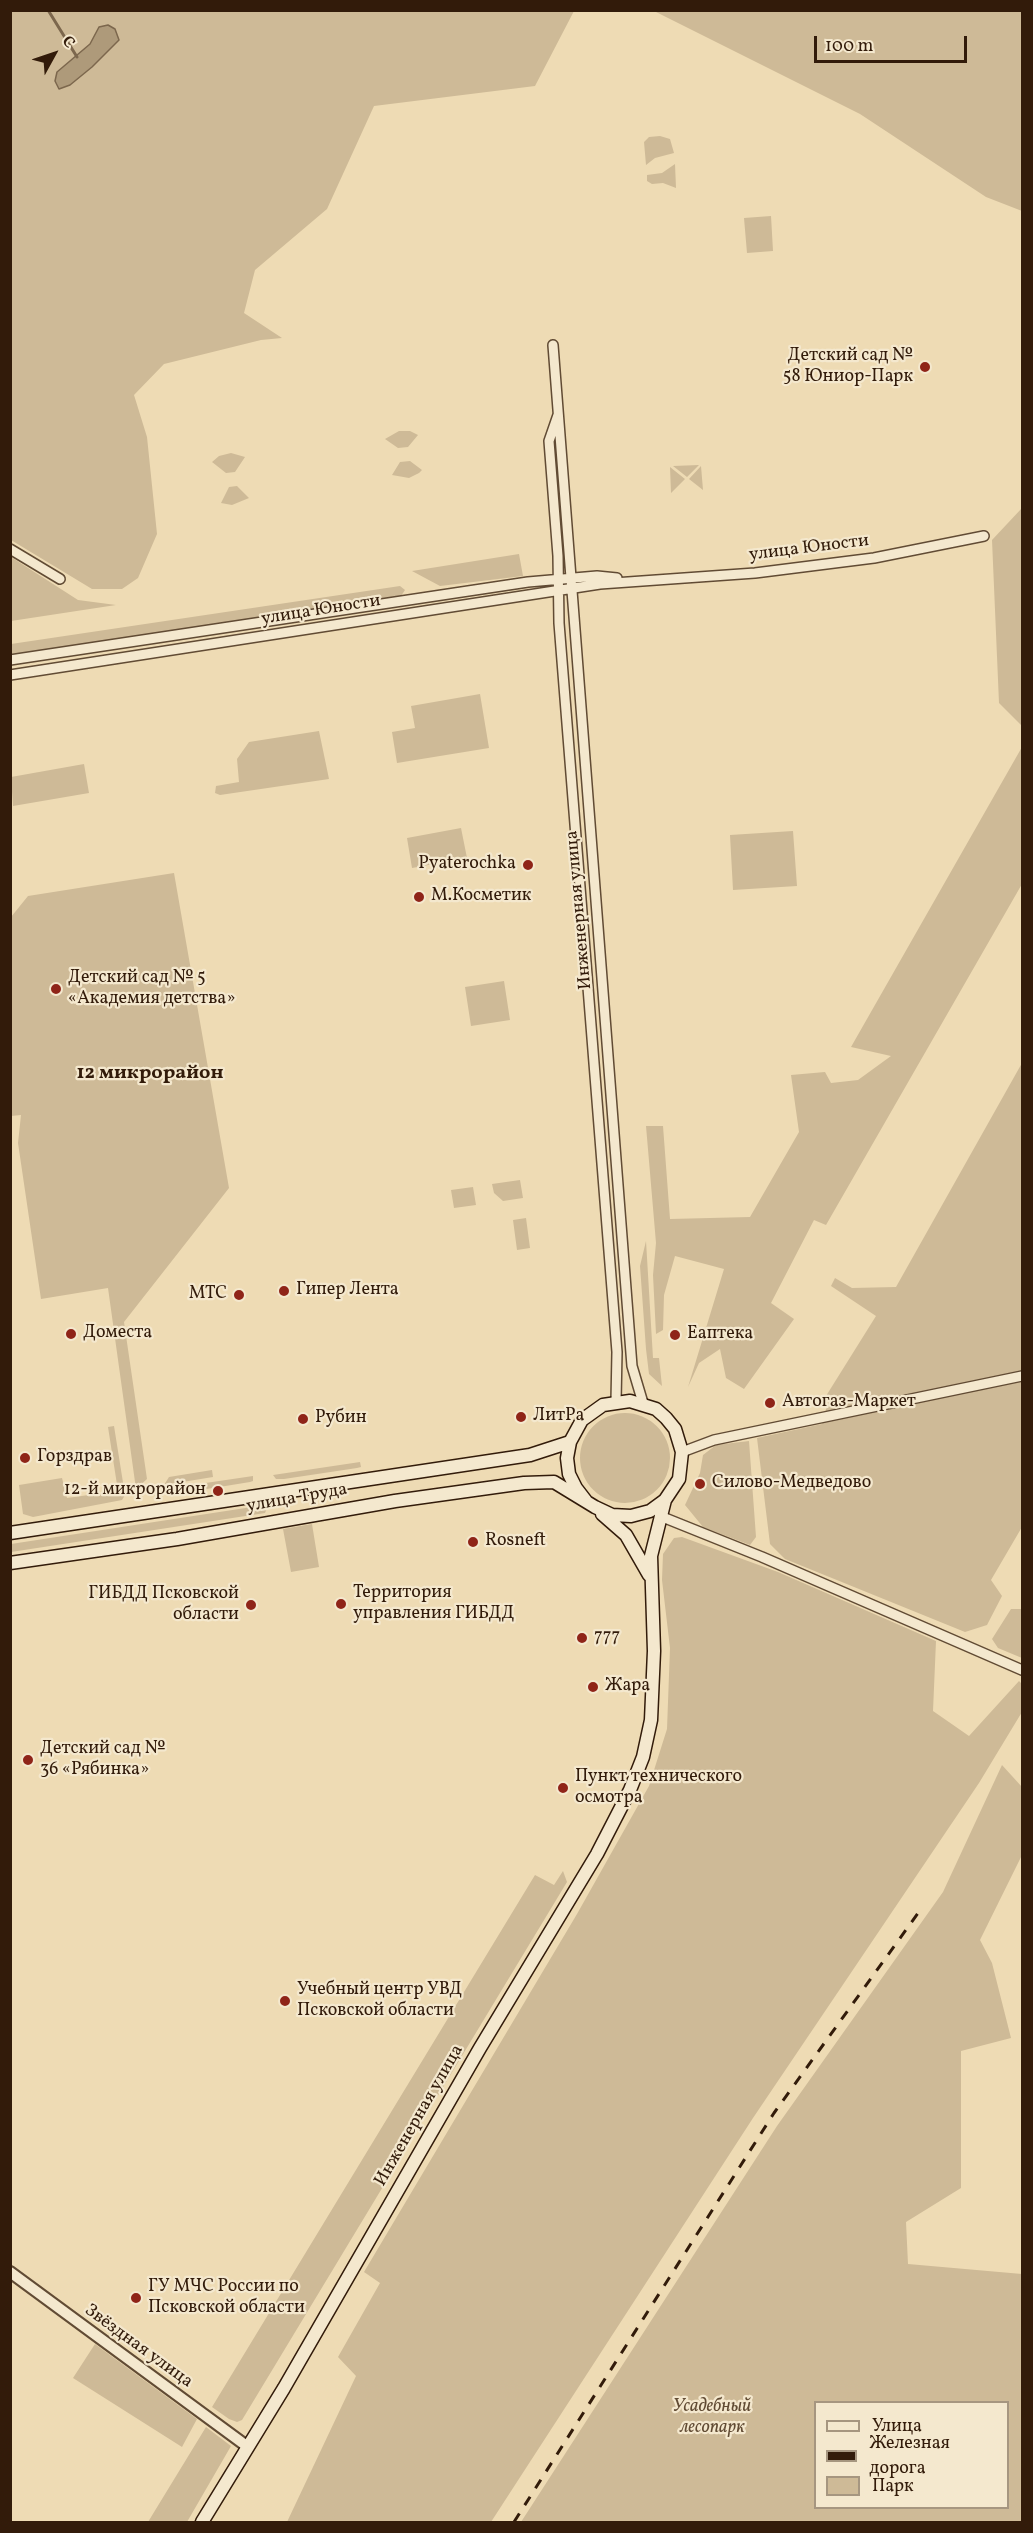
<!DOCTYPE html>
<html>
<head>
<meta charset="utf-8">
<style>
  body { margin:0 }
  #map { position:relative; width:1033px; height:2533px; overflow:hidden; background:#eedbb4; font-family:Vollkorn,serif }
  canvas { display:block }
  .frame { position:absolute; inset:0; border:12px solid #321b0a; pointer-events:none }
  .legend { position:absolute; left:814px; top:2401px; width:195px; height:108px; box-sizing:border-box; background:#f4e8ce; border:2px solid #a69680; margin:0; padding:8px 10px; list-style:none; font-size:18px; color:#321b0a }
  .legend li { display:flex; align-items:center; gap:12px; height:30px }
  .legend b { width:30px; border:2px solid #a69680 }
  .north { position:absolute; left:24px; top:24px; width:60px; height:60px; -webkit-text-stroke:4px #f4e8ce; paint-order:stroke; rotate:50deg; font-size:16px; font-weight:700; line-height:24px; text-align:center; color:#321b0a }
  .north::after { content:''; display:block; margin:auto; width:21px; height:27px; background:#321b0a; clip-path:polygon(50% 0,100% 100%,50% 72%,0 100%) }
  .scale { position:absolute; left:814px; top:36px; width:153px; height:27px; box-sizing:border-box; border:3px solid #321b0a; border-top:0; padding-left:8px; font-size:18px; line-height:21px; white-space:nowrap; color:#321b0a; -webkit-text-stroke:4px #f4e8ce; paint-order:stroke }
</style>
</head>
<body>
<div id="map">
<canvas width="1033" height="2533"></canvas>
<div class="frame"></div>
<ul class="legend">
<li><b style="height:8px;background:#f4e8ce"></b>Улица</li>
<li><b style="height:8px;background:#321b0a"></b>Железная дорога</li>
<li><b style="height:16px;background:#ceba97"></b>Парк</li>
</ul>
<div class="north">С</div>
<div class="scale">100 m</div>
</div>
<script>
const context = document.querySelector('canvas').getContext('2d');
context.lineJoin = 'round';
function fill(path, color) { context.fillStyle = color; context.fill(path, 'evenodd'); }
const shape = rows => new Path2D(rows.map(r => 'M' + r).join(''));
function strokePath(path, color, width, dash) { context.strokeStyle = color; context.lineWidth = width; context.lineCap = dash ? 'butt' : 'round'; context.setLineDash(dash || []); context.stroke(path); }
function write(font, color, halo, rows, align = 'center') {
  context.font = font + ' Vollkorn,serif'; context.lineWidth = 4.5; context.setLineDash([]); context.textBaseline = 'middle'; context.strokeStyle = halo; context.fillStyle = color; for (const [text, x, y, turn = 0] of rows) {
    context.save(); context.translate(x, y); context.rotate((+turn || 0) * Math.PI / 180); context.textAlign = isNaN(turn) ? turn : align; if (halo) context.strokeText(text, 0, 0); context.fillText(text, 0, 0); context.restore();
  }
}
const green = shape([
  [10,11,574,11,535,86,374,106,327,209,255,270,244,313,282,338,261,340,164,364,134,395,147,437,157,534,138,578,122,589,92,589,11,540],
  [119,40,92,67,70,84,77,57,90,44],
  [654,11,1022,11,1022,211,986,197,860,114],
  [660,136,670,139,674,153,655,158,646,165,644,142,649,137],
  [675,164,676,188,663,183,652,184,647,181,647,175,662,173],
  [771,216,773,251,747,253,744,218],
  [399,431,410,431,418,435,408,447,398,448,385,439],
  [231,453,245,457,235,472,226,473,212,462,219,456],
  [410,461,422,470,419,473,409,478,392,475,400,462],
  [699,465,687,477,673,466],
  [701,466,703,490,689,479],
  [670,467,685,479,671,493],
  [237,486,249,498,232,505,221,503,229,487],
  [1022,508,1022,726,999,703,992,540],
  [519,554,523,576,440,586,412,571],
  [11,557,78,600,116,605,11,621],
  [400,586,405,590,401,596,11,655,11,644],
  [480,694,489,748,397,763,392,732,415,728,411,706],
  [319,731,329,779,220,795,215,793,216,786,239,782,237,759,249,742],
  [1022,747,1022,884,826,1225,814,1220,771,1303,794,1319,744,1389,726,1378,720,1349,699,1363,688,1387,724,1269,675,1256,664,1295,663,1330,656,1334,653,1275,656,1243,646,1126,663,1126,670,1219,750,1217,799,1132,791,1075,825,1072,831,1083,858,1080,891,1056,851,1047],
  [84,764,89,793,13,806,11,777],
  [461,828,467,858,412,868,407,838],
  [793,831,797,886,733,890,730,835],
  [174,873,229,1188,124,1322,147,1479,136,1489,108,1288,41,1299,18,1143,21,1115,11,1116,11,917,28,896],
  [504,981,510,1020,471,1026,465,987],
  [1022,1063,1022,1527,991,1580,1002,1596,987,1625,965,1632,785,1559,770,1544,757,1438,822,1424,829,1398,826,1396,876,1316,831,1286,835,1278,852,1288,896,1287],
  [520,1180,523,1198,503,1201,494,1193,492,1184],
  [473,1187,476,1205,454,1208,451,1190],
  [526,1218,530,1248,517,1250,513,1220],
  [646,1241,653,1358,659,1358,662,1386,649,1374,646,1349,640,1266],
  '580 1458a45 45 0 1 1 90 0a45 45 0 1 1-90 0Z',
  [114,1426,125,1495,122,1500,33,1517,23,1514,19,1485,62,1478,67,1498,118,1491,108,1427],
  [749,1441,756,1537,750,1545,703,1527,685,1505,700,1473,703,1455,716,1445],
  [360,1462,361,1467,357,1468,284,1479,276,1479,273,1475],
  [212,1470,213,1477,164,1485,169,1477],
  [253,1476,253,1481,250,1482,176,1494,168,1493,165,1489],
  [265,1505,267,1508,265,1513,11,1552,11,1544],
  [312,1524,319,1567,291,1572,283,1529],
  [682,1537,778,1572,936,1641,933,1711,969,1736,1019,1681,1022,1684,1022,1712,979,1783,753,2118,491,2522,287,2522,356,2376,338,2357,380,2283,364,2272,577,1914,649,1786,667,1729,670,1648,662,1580,663,1554,674,1538],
  [1011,1609,1022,1609,1022,1658,998,1648,992,1639],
  [1002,1765,1022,1787,1022,1855,980,1940,992,1963,1011,2038,961,2051,961,2188,906,2222,908,2264,1022,2274,1022,2522,521,2522,777,2126,943,1892],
  [1008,2402,1008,2508,816,2508,816,2402],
  [563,1871,567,1882,242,2420,237,2422,229,2419,212,2407,535,1875,554,1885],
  [95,2344,197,2419,182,2447,73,2378],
  [206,2427,231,2446,187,2522,148,2522]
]);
const water = shape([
  [108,25,115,29,119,40,92,67,70,85,59,89,55,81,57,72,90,44,99,27,108,25]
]);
const stream = shape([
  [48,10,77,57]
]);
const minor = shape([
  [553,345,632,1366,643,1403],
  [558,415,549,441,558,556,559,623,617,1352,616,1401],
  [10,549,60,579],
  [10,660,528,582,597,576,617,578],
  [10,675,600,584,755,573,874,558,984,536],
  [682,1452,714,1440,1022,1376],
  [660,1516,762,1557,1022,1670]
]);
const tertiary = shape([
  [10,2272,248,2447]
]);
const secondary = shape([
  [602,1514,626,1535,649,1575],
  [10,1533,530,1455,570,1442],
  [10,1563,177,1539,395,1501,524,1483,554,1482,595,1507,612,1515,631,1516,650,1511,665,1500,679,1479,682,1452,675,1429,666,1418,656,1409,630,1401,603,1405,582,1420,570,1442,567,1458,569,1474,576,1488,586,1501],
  [202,2522,284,2388,480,2048,597,1854,630,1790,643,1757,651,1720,654,1651,651,1556,665,1500]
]);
const rail = shape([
  [514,2522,774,2113,921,1909]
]);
const markers = [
  [925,367,6,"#8f2418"],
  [528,865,6,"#8f2418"],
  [419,897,6,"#8f2418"],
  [56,989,6,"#8f2418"],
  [284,1291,6,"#8f2418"],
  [239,1295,6,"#8f2418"],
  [71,1334,6,"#8f2418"],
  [675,1335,6,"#8f2418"],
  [770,1403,6,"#8f2418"],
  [521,1417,6,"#8f2418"],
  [303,1419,6,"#8f2418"],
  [25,1458,6,"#8f2418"],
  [700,1484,6,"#8f2418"],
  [218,1491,6,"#8f2418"],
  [473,1542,6,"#8f2418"],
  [341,1604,6,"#8f2418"],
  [251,1605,6,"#8f2418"],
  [582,1638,6,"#8f2418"],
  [593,1687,6,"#8f2418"],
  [28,1760,6,"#8f2418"],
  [563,1788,6,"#8f2418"],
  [285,2001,6,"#8f2418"],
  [136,2298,6,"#8f2418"]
];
const poiNames = [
  ["Детский сад №",913,357,"right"],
  ["58 Юниор-Парк",913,378,"right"],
  ["Pyaterochka",516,865,"right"],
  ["М.Косметик",431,897],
  ["Детский сад № 5",68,979],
  ["«Академия детства»",68,1000],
  ["Гипер Лента",296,1291],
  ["МТС",227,1295,"right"],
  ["Доместа",83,1334],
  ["Еаптека",687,1335],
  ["Автогаз-Маркет",782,1403],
  ["ЛитРа",533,1417],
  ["Рубин",315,1419],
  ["Горздрав",37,1458],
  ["Силово-Медведово",712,1484],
  ["12-й микрорайон",206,1491,"right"],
  ["Rosneft",485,1542],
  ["Территория",353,1594],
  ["управления ГИБДД",353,1615],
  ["ГИБДД Псковской",239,1595,"right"],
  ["области",239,1616,"right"],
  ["777",594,1638],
  ["Жара",605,1687],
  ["Детский сад №",40,1750],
  ["36 «Рябинка»",40,1771],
  ["Пункт технического",575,1778],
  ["осмотра",575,1799],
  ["Учебный центр УВД",297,1991],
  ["Псковской области",297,2012],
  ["ГУ МЧС России по",148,2288],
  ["Псковской области",148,2309]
];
const streetNames = [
  ["улица Юности",809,549,-7],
  ["улица Юности",321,611,-9],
  ["Инженерная улица",580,910,-95],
  ["улица Труда",297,1499,-10],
  ["Инженерная улица",420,2116,-60],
  ["Звёздная улица",138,2347,36]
];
const parkNames = [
  ["Усадебный",712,2408],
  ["лесопарк",712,2429]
];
const neighbourhoodNames = [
  ["12 микрорайон",150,1074]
];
fill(green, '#ceba97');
fill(water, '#ae9a7a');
strokePath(water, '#7c674d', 1.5);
strokePath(stream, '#7c674d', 3);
strokePath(minor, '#614b34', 12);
strokePath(tertiary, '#614b34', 14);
strokePath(secondary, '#321b0a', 15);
strokePath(minor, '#f4e8ce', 9);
strokePath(tertiary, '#f4e8ce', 10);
strokePath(secondary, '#f4e8ce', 12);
strokePath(rail, '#321b0a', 3, [10, 10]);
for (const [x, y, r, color] of markers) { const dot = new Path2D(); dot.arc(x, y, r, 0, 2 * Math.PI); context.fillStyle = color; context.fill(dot); strokePath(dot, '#f4e8ce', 2); }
write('18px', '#321b0a', '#f4e8ce', poiNames, 'left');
write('18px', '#321b0a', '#f4e8ce', streetNames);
write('italic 18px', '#614b34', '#f4e8ce', parkNames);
write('bold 20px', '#321b0a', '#f4e8ce', neighbourhoodNames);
</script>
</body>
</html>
